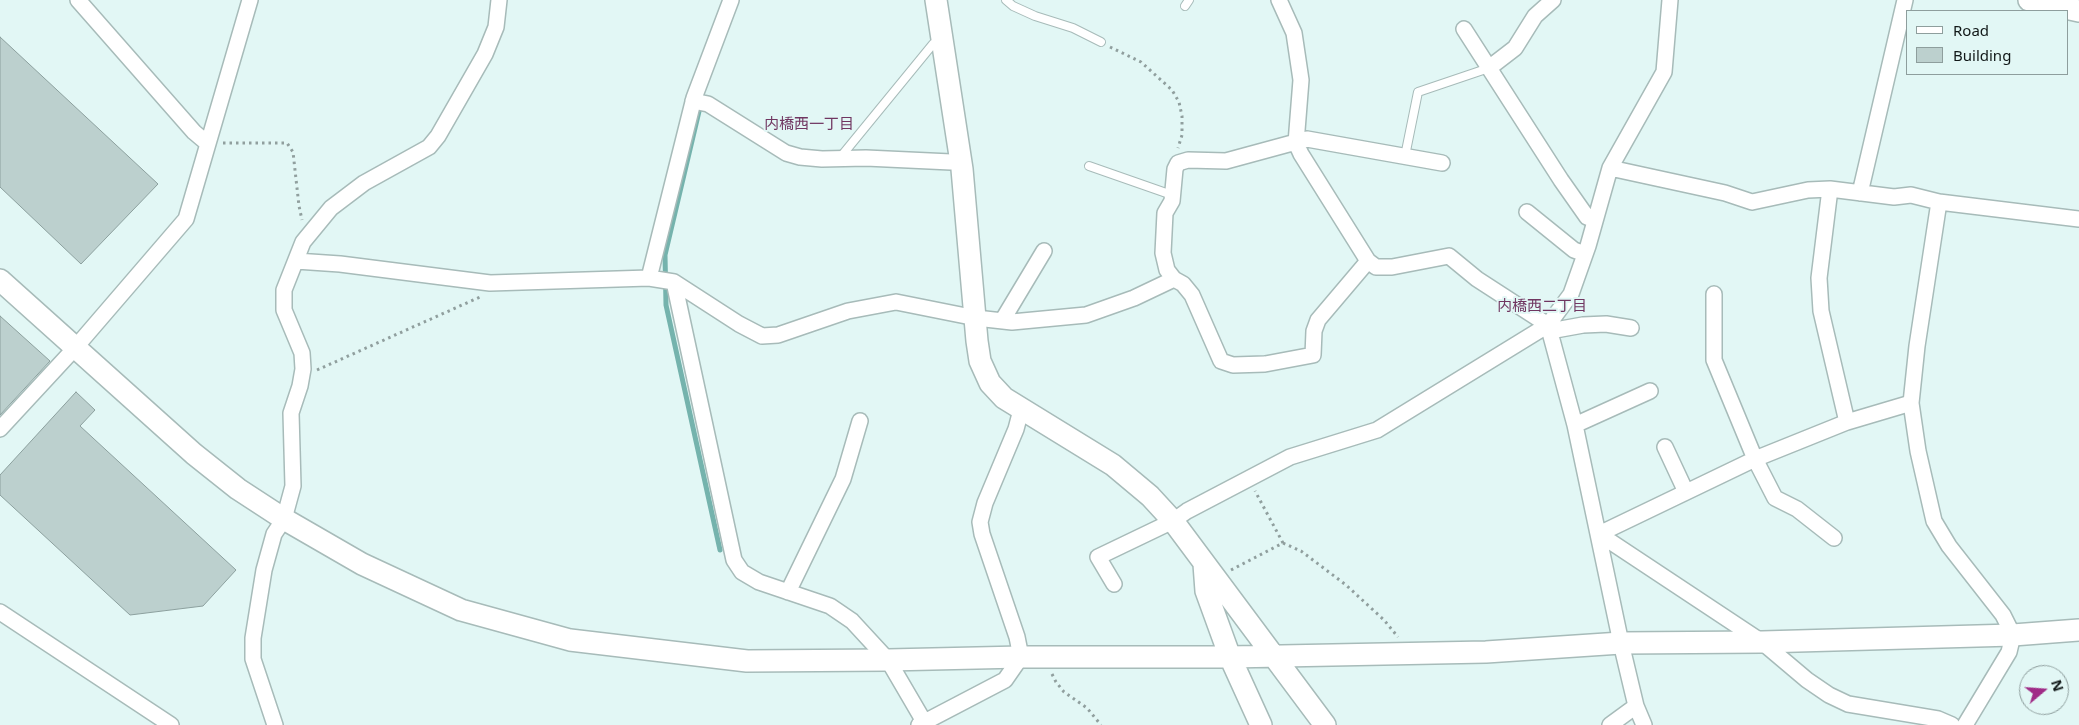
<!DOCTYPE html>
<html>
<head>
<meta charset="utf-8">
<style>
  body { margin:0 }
  #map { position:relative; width:2079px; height:725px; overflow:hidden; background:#e2f7f5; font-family:"Noto Sans",sans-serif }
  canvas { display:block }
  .legend { position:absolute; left:1906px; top:10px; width:162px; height:65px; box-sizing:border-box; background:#e2f7f5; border:1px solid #8e9e9d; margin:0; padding:6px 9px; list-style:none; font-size:15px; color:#111818 }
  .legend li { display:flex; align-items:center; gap:10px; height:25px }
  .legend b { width:25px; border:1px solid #8e9e9d }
  .north { position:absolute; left:2019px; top:665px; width:50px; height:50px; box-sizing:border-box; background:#e2f7f5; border:1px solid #8e9e9d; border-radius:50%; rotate:72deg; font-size:14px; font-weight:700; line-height:20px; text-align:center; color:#111818 }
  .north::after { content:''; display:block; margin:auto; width:18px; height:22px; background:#a02c87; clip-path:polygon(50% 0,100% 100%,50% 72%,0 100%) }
</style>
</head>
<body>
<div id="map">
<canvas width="2079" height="725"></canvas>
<ul class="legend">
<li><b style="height:6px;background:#fff"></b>Road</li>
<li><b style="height:14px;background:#bcd0ce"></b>Building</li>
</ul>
<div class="north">N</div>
</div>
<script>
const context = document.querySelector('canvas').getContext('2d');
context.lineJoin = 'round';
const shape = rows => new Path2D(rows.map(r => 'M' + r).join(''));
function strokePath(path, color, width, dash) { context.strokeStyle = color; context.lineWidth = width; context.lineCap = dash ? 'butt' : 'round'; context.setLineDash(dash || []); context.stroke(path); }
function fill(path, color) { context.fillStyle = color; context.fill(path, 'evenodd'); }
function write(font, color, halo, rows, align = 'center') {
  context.font = font + ' "Noto Sans","Noto Sans JP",sans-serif'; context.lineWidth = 4; context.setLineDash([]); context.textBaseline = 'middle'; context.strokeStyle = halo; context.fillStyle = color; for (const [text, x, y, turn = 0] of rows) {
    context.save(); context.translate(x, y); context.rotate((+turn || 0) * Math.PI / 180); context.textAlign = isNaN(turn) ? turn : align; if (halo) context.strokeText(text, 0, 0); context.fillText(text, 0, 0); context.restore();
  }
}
const stream = shape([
  [701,103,665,255,666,305,720,550]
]);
const building = shape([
  [0,37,158,184,81,264,0,187,0,37],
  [0,316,50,361,0,415,0,316],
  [76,392,95,410,80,426,236,570,203,606,130,615,0,495,0,475,76,392]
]);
const path = shape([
  [1110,47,1141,62,1172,90,1179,102,1182,116,1182,135,1178,148],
  [223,143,287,143,293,152,299,206,302,220],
  [317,370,480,297],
  [1283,543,1301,551,1346,585,1384,620,1398,637],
  [1231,570,1283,543,1255,491],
  [1052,674,1056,682,1064,692,1087,708,1101,725]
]);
const lane = shape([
  [1006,0,1013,6,1035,16,1073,28,1101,42],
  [1185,6,1189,0],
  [1405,156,1418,92,1489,68],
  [843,158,843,154,933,44,941,42],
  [1089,166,1172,195]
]);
const street = shape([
  [78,0,194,132,207,143],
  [1279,0,1294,33,1301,80,1296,143,1301,154,1368,261,1376,267,1392,267,1449,256,1477,279,1548,325,1575,425,1621,643,1636,706,1644,725],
  [1464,29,1561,180,1587,217,1595,220],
  [1489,68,1515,48,1535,16,1553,0],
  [693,101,708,104,786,153,800,157,822,159,866,158,951,162,961,160],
  [1610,168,1725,193,1752,202,1808,190,1830,189,1894,197,1911,195,1939,202,2079,219],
  [1830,189,1819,278,1821,311,1847,422],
  [1860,193,1905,0],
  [1939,202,1917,346,1911,403,1918,451,1934,521,1949,546,2003,615,2013,635,2009,652,1965,725],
  [1527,212,1574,250,1585,254],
  [296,261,340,264,490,283,649,278,674,282,739,324,762,336,778,335,848,311,896,302,976,318,1012,322,1086,315,1134,298,1174,279],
  [1368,261,1318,320,1314,331,1313,355,1265,364,1233,365,1221,361,1192,295,1183,284,1174,279,1167,270,1163,253,1165,213,1172,201,1175,169,1178,163,1188,160,1226,161,1307,139,1442,163],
  [649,278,694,98,731,0],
  [674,282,734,560,742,572,759,582,830,606,852,621,888,660,926,725],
  [1714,294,1714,360,1755,459,1775,498,1797,509,1834,538],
  [1002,321,1044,251],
  [1550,331,1583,325,1606,324,1631,328],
  [1575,425,1650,391],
  [0,429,75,348,186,219,250,0],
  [1665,447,1686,492],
  [1599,534,1762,642,1807,680,1829,695,1848,704,1938,719,1952,725],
  [1599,534,1755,459,1847,422,1911,403],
  [1114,584,1098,557,1173,521,1187,511,1290,457,1377,430,1548,325,1571,294,1588,246,1610,168,1664,72,1670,0],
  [788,592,843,479,860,421],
  [0,612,171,725],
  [275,725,253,659,253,638,264,570,274,534,284,519,293,486,291,413,300,386,303,369,302,353,284,310,284,290,303,242,331,208,364,183,429,147,438,136,485,54,496,27,499,0],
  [919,725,1005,680,1021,657,1017,637,982,534,980,522,985,503,1016,429,1021,410],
  [1610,725,1636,706]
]);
const secondary = shape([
  [936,0,962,169,977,341,980,361,990,383,1004,398,1113,465,1150,496,1173,521,1325,725],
  [2029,0,2079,11],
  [0,280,194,454,238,489,284,519,362,564,461,610,570,640,747,661,888,660,1021,657,1230,657,1486,652,1621,643,1762,642,2013,635,2079,630],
  [1204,564,1206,591,1230,657,1261,725]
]);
const neighbourhoodNames = [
  ["内橋西一丁目",809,125],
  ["内橋西二丁目",1542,307]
];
strokePath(stream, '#75b3ad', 5);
fill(building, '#bcd0ce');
strokePath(building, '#8ca09e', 1);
strokePath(lane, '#a7bbb9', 10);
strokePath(street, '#a7bbb9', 18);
strokePath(secondary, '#a7bbb9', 24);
strokePath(path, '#909f9e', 3, [2.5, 4]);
strokePath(lane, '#fff', 8);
strokePath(street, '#fff', 15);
strokePath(secondary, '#fff', 21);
write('15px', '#703661', '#e2f7f5', neighbourhoodNames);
</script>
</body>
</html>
